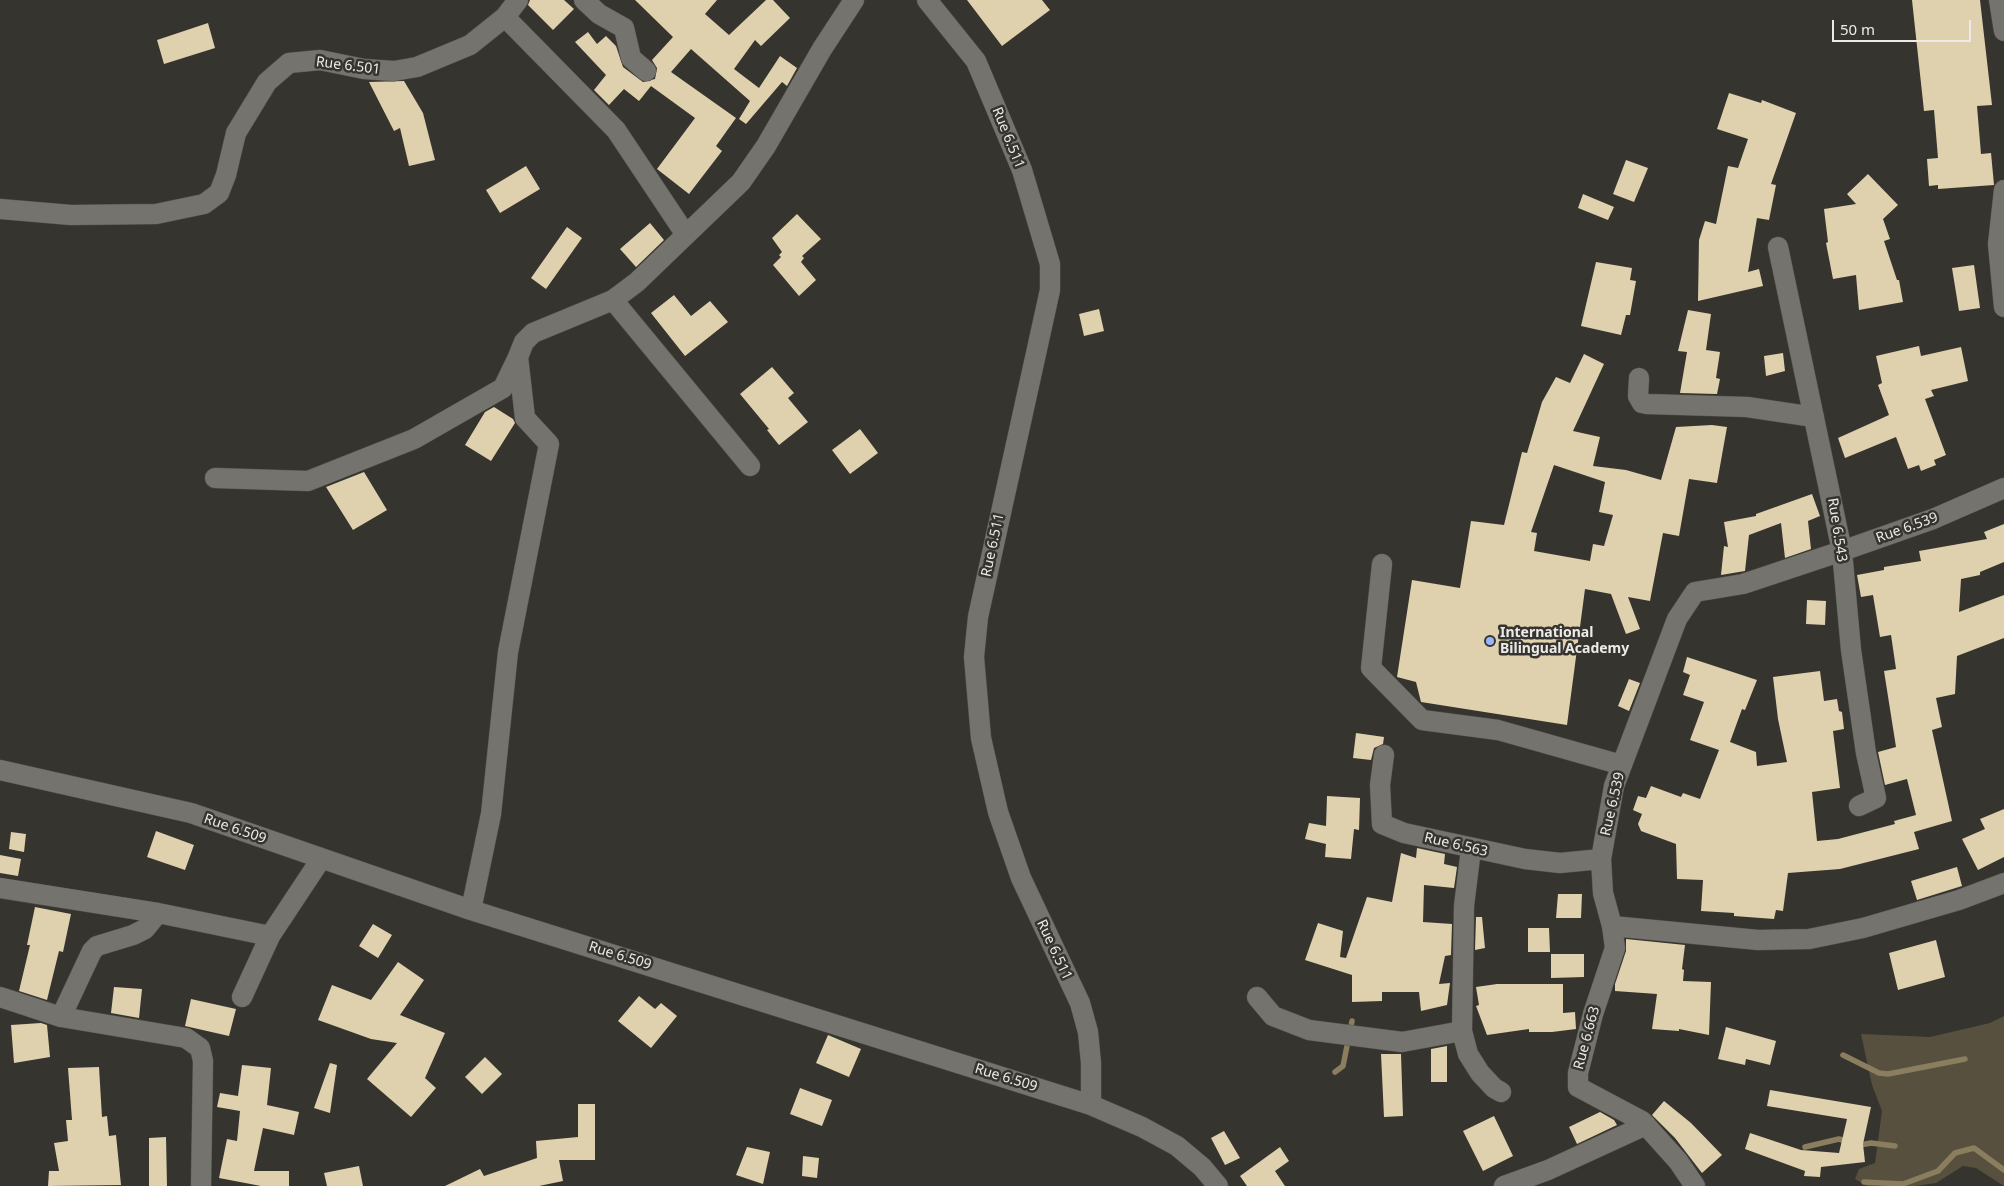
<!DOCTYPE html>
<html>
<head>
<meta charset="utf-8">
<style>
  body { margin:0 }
  #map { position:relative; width:2004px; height:1186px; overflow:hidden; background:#36342f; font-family:"Noto Sans",sans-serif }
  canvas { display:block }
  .scale { position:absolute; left:1832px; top:20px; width:139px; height:22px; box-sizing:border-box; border:2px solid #ecebe8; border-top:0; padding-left:6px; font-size:15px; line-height:18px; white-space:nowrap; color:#ecebe8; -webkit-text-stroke:4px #36342f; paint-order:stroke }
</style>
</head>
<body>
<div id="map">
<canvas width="2004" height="1186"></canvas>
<div class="scale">50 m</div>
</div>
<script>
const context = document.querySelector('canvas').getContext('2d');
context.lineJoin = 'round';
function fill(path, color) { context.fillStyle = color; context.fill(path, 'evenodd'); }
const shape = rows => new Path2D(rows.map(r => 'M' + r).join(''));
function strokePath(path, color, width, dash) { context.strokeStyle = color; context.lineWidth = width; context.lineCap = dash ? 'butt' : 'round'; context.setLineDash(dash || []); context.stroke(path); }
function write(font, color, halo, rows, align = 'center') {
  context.font = font + ' "Noto Sans",sans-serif'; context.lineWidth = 5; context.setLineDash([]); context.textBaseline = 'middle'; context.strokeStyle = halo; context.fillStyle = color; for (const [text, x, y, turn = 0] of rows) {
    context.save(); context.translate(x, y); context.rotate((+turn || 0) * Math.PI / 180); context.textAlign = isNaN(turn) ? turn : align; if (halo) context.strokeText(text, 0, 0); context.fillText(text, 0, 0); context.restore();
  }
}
const green = shape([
  [2004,1016,2004,1186,1976,1168,1963,1166,1936,1183,1915,1186,1867,1186,1855,1179,1859,1169,1875,1163,1882,1111,1872,1085,1861,1034,1930,1037,1990,1023]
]);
const stream = shape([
  [1843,1055,1879,1073,1888,1074,1965,1059],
  [1335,1072,1343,1066,1352,1021],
  [1805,1147,1839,1139,1860,1145,1871,1143,1895,1146],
  [1864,1182,1903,1184,1938,1171,1955,1153,1974,1148,2004,1170]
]);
const building = shape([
  [530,0,564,0,574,9,553,30,528,5],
  [635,0,717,0,705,14,729,35,766,0,773,0,790,18,761,46,755,40,734,69,759,88,780,56,797,68,787,86,782,82,746,124,739,119,750,101,691,49,671,72,736,118,716,146,722,151,689,194,657,169,695,118,651,86,639,101,624,89,609,105,594,90,606,75,575,42,588,32,597,44,606,36,616,46,623,67,643,82,655,79,657,68,652,60,673,37],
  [967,0,1042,0,1050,10,1002,46],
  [1912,0,1980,0,1992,105,1977,106,1981,154,1991,153,1994,185,1938,189,1938,185,1929,186,1927,159,1938,158,1934,110,1924,111],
  [208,23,215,48,164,64,157,40],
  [404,81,423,113,435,160,409,166,400,128,394,131,369,82],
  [1729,93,1761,103,1762,100,1796,113,1771,184,1776,185,1769,220,1757,218,1748,272,1759,269,1763,286,1698,301,1699,240,1705,221,1716,224,1728,166,1738,168,1748,139,1717,129],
  [1626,160,1648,168,1634,202,1613,194],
  [526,166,540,189,500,213,486,190],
  [1868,174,1898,205,1883,219,1890,239,1884,241,1897,280,1899,280,1903,302,1859,310,1856,275,1833,279,1826,243,1828,242,1824,209,1856,204,1847,194],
  [1583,194,1614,207,1608,220,1578,208],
  [797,214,821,239,802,256,804,258,801,262,816,280,799,296,773,265,781,257,779,255,782,252,772,238],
  [650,223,664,240,636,267,620,249],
  [567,227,582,238,546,289,531,278],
  [1596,262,1632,268,1630,280,1636,281,1630,315,1626,315,1621,335,1581,326],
  [1974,265,1980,308,1959,311,1952,268],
  [674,295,691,316,710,301,728,322,685,356,651,313],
  [1099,309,1104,331,1084,336,1079,314],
  [1688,310,1711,314,1706,350,1720,352,1716,378,1720,379,1717,394,1680,393,1687,352,1678,351],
  [1919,346,1921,356,1961,347,1968,381,1931,390,1934,396,1925,399,1946,455,1934,460,1936,465,1921,471,1919,465,1908,469,1896,437,1845,458,1838,438,1889,415,1878,385,1882,383,1876,356],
  [1783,353,1785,371,1766,376,1764,356],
  [1584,354,1604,364,1573,431,1600,437,1593,466,1626,470,1661,480,1676,427,1712,425,1727,427,1717,483,1689,479,1679,536,1663,533,1650,601,1628,597,1640,629,1626,634,1611,594,1585,589,1567,725,1421,702,1416,682,1397,677,1412,580,1460,588,1471,521,1504,525,1522,452,1527,453,1542,402,1556,377,1570,383],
  [1554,465,1605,482,1599,512,1613,515,1604,546,1593,544,1590,561,1534,551,1537,533,1531,532],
  [772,367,794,393,788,398,808,422,779,445,767,430,769,429,740,394],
  [494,407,513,419,515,423,491,461,465,445,485,412],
  [860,429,878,453,850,474,832,450],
  [364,472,387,510,353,530,326,487],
  [1812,494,1820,516,1808,521,1811,549,1785,558,1781,523,1749,535,1745,571,1721,575,1724,546,1728,547,1724,522,1756,516,1756,514],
  [2004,524,2004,562,1980,572,1980,575,1961,579,1959,612,2004,595,2004,638,1957,656,1955,694,1936,698,1942,727,1932,730,1952,821,1914,832,1919,849,1840,869,1788,873,1783,911,1776,910,1774,919,1734,916,1734,913,1701,911,1703,880,1677,879,1676,844,1641,831,1638,824,1642,814,1633,810,1638,796,1646,798,1651,786,1681,797,1683,793,1700,799,1719,750,1690,740,1704,702,1683,695,1690,675,1683,672,1687,657,1757,680,1745,710,1742,709,1730,742,1756,752,1757,766,1787,762,1778,719,1773,677,1820,671,1824,701,1837,699,1839,711,1842,712,1844,729,1833,731,1840,788,1812,792,1817,841,1838,839,1895,824,1894,821,1916,815,1907,779,1885,785,1878,752,1896,747,1884,671,1896,669,1891,635,1880,637,1873,595,1861,597,1857,575,1884,570,1884,567,1921,561,1919,551,1987,539,1984,532],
  [1807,600,1826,601,1825,625,1806,624],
  [1629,679,1640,683,1629,711,1618,706],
  [1356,733,1384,737,1383,744,1374,748,1371,760,1353,758],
  [1327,796,1360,798,1359,830,1354,829,1351,859,1325,857,1326,844,1305,839,1309,823,1326,826],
  [2004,809,2004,857,1978,870,1962,839,1985,829,1980,819],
  [156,831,194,845,185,870,147,857],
  [11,832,26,834,24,852,9,849],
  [1417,848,1445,854,1444,864,1457,867,1454,888,1424,885,1423,922,1452,924,1451,955,1445,956,1439,984,1450,983,1447,1005,1421,1011,1419,992,1382,992,1382,1001,1352,1002,1352,975,1305,960,1318,923,1343,931,1340,957,1346,958,1367,897,1392,902,1401,853,1416,858],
  [0,855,21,859,18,876,0,873],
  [1957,867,1962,886,1917,900,1911,881],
  [1558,894,1582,894,1581,918,1556,918],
  [35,907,71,914,63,952,59,951,47,1000,19,991,30,945,27,945],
  [1476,917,1482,917,1485,948,1475,950],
  [373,924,392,935,378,958,359,946],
  [1528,928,1549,928,1550,952,1528,952],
  [1626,939,1685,945,1682,969,1684,970,1683,981,1711,982,1709,1035,1679,1029,1679,1031,1652,1029,1657,994,1615,991,1615,984,1626,951],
  [1936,940,1945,977,1898,990,1889,953],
  [1551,954,1584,954,1584,977,1551,978],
  [398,962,424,980,400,1015,445,1033,425,1078,436,1088,411,1117,367,1079,397,1043,371,1039,318,1020,332,985,371,1000],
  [1497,984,1563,984,1563,1013,1575,1012,1576,1029,1552,1032,1529,1032,1529,1029,1487,1035,1476,1006,1479,1005,1476,987],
  [114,987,142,989,139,1018,111,1013],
  [639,996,655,1009,661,1003,677,1016,651,1048,618,1021],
  [191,999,236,1009,229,1036,185,1026],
  [41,1023,47,1025,50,1057,14,1063,11,1025],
  [1726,1027,1776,1041,1770,1065,1746,1059,1745,1065,1718,1059],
  [828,1035,861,1049,849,1077,816,1063],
  [1447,1046,1447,1082,1431,1082,1431,1049],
  [1381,1054,1401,1054,1403,1116,1384,1117],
  [485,1057,502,1074,482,1094,465,1077],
  [330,1063,337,1065,330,1113,314,1108],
  [242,1065,271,1068,267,1105,299,1112,294,1135,263,1128,254,1171,289,1171,289,1186,261,1186,219,1178,227,1139,237,1141,240,1111,217,1107,220,1093,238,1096],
  [99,1067,102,1117,107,1116,109,1136,116,1135,121,1185,48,1186,49,1171,59,1171,54,1143,68,1141,66,1120,72,1120,68,1068],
  [800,1088,832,1100,822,1126,790,1114],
  [1770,1090,1871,1107,1863,1144,1865,1162,1821,1167,1820,1177,1804,1176,1805,1171,1745,1149,1750,1133,1801,1150,1839,1153,1847,1119,1767,1106],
  [1664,1101,1691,1123,1722,1155,1702,1173,1675,1138,1652,1115],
  [578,1104,595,1104,595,1160,559,1160,563,1181,539,1186,445,1186,480,1169,484,1176,537,1158,536,1141,578,1137],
  [1600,1112,1614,1120,1617,1125,1577,1144,1569,1127],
  [1494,1116,1513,1156,1483,1171,1463,1131],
  [1224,1131,1240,1158,1225,1165,1211,1138],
  [166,1137,167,1186,149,1186,149,1138],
  [747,1147,770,1152,763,1184,736,1175],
  [1280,1147,1289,1161,1275,1171,1285,1186,1247,1186,1240,1176],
  [803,1156,819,1158,817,1178,802,1176],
  [359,1166,363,1186,327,1186,324,1173]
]);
const minor = shape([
  [584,0,599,14,624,28,631,58,646,71],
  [927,0,976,61,1022,170,1050,264,1050,290,978,617,974,657,981,738,998,812,1021,878,1080,1003,1088,1032,1091,1063,1091,1105],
  [1999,0,2004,31],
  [505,17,616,130,686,235],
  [2004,190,1998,244,2004,307],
  [0,209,71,215,156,214,204,204,219,193,226,175,236,133,267,82,289,63,320,60,364,69,394,71,417,67,470,45,505,17,518,0],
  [1778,247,1842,551,1851,650,1866,753,1876,798,1859,806],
  [613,300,750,466],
  [1639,378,1638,396,1642,403,1647,404,1747,407,1814,417],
  [215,478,308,481,414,439,503,388,518,357],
  [2004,488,1933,519,1842,551,1743,584,1695,592,1677,619,1614,786,1601,859,1603,893,1612,926,1758,940,1809,939,1863,928,1959,900,2004,883],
  [1382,564,1371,668,1422,720,1498,730,1622,765],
  [1384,755,1380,785,1382,824,1404,833,1525,859,1560,863,1601,859],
  [0,770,191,813,471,910,1091,1105,1142,1127,1177,1146,1202,1167,1218,1186],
  [1471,849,1464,906,1462,1031,1468,1054,1480,1073,1494,1088,1501,1092],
  [0,888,158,913,270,936],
  [471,910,491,814,508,652,549,444,525,418,518,357,524,342,533,333,613,300,637,282,741,182,766,146,822,49,854,0],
  [158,913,145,929,133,935,97,946,92,951,61,1017,186,1038,200,1048,203,1061,201,1186],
  [1612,926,1615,948,1593,1014,1578,1073,1578,1087,1642,1121,1678,1161,1695,1186],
  [0,997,61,1017],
  [242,997,270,936,321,859],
  [1257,997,1273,1016,1309,1030,1402,1042,1462,1031],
  [1504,1186,1548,1170,1646,1125]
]);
const markers = [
  [1490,641,5,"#99b5fd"]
];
const streetNames = [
  ["Rue 6.501",348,66,7],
  ["Rue 6.511",1008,138,68],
  ["Rue 6.539",1907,528,-20],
  ["Rue 6.543",1837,530,81],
  ["Rue 6.511",993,545,-78],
  ["Rue 6.539",1613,804,-77],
  ["Rue 6.509",235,829,19],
  ["Rue 6.563",1456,845,13],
  ["Rue 6.511",1054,950,65],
  ["Rue 6.509",620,956,17],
  ["Rue 6.663",1587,1038,-75],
  ["Rue 6.509",1006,1078,17]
];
const poiNames = [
  ["International",1500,633],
  ["Bilingual Academy",1500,649]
];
fill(green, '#58503f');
strokePath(stream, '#8b7e5e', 5.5);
fill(building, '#dfd1ae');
strokePath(minor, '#53524e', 21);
strokePath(minor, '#75736e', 20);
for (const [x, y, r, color] of markers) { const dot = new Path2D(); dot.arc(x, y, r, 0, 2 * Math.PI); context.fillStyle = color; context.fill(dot); strokePath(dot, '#36342f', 2); }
write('14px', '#ecebe8', '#36342f', streetNames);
write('bold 14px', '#ecebe8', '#36342f', poiNames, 'left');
</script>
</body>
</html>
